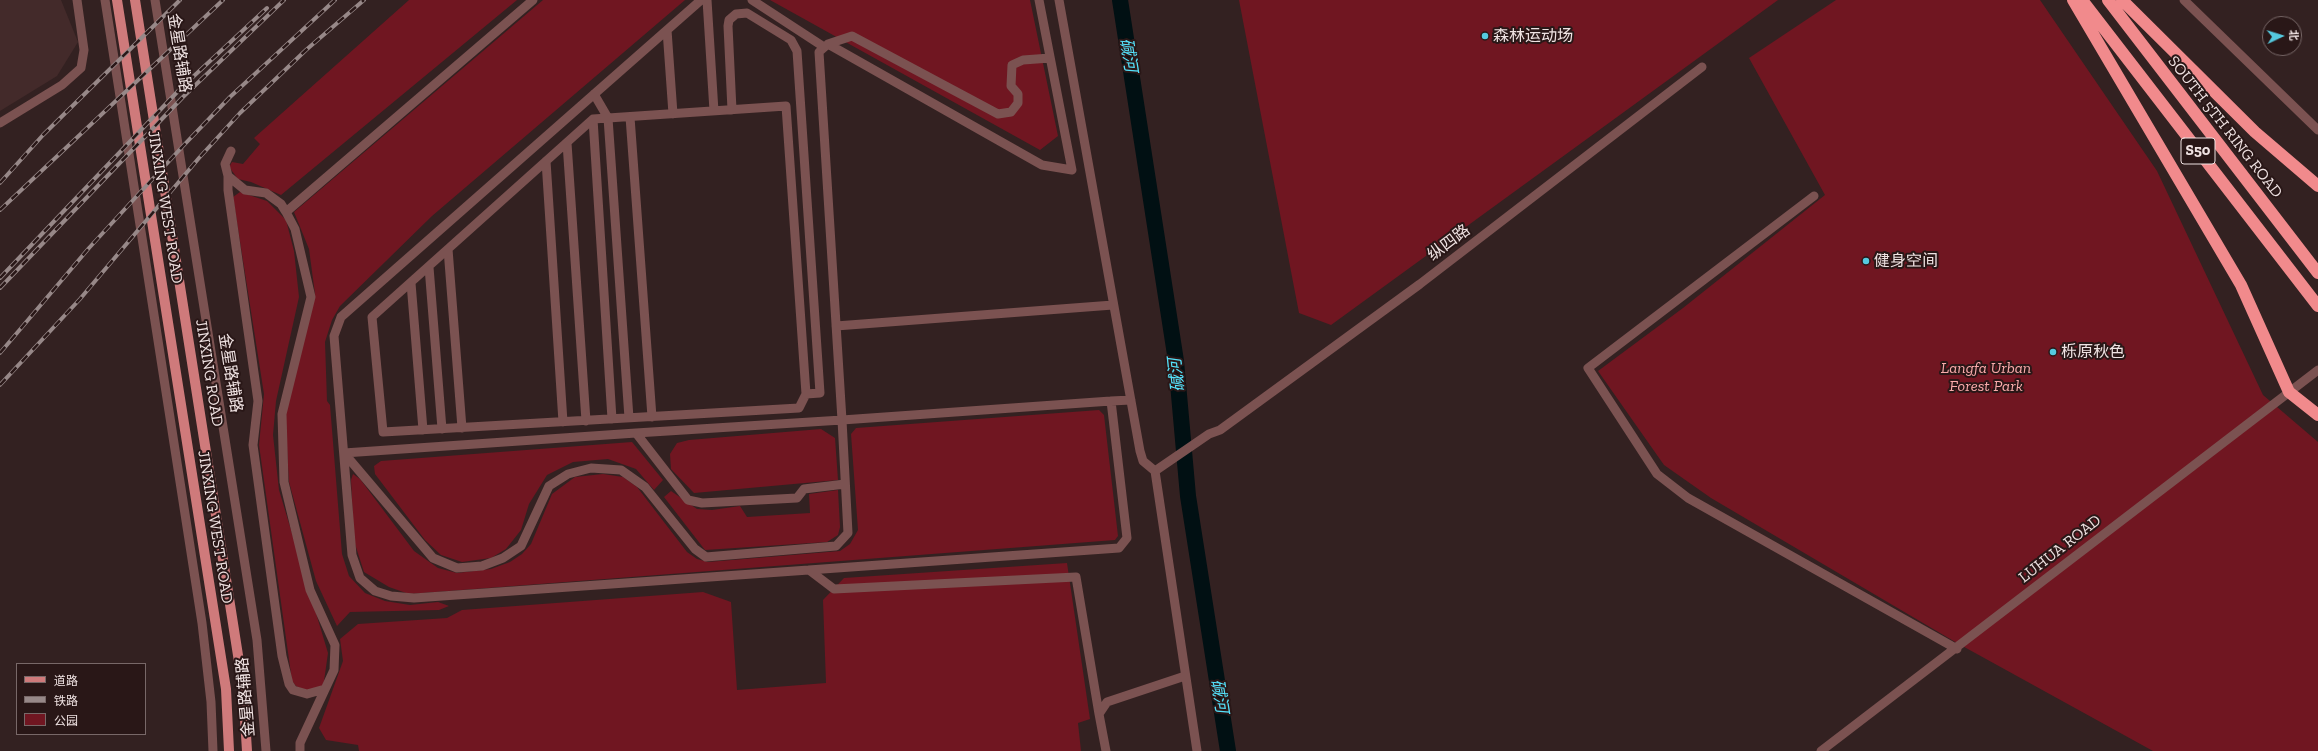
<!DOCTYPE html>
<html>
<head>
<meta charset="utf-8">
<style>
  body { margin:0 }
  #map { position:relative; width:2318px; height:751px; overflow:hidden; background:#332121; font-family:"Zilla Slab","Noto Sans SC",serif }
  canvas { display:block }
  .legend { position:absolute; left:16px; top:663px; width:130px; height:72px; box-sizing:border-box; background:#291717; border:1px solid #786868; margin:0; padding:5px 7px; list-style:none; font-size:12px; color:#efe2e2 }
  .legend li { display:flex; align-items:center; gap:8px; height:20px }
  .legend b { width:20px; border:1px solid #786868 }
  .north { position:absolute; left:2262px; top:16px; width:40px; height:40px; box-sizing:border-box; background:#291717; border:1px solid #786868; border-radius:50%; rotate:86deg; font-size:11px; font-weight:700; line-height:16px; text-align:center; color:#efe2e2 }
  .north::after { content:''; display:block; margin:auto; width:14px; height:18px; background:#55cadf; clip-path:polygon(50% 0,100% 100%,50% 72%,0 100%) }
</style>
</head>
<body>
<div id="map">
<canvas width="2318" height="751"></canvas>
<ul class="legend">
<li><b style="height:5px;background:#cf7a7b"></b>道路</li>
<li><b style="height:5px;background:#978888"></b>铁路</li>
<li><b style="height:11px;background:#701621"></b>公园</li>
</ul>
<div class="north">北</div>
</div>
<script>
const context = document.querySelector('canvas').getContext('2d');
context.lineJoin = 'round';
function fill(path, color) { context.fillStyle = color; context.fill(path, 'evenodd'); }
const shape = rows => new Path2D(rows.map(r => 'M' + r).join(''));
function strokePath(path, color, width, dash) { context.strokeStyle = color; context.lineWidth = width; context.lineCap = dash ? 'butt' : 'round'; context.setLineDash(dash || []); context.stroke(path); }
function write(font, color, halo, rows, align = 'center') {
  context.font = font + ' "Zilla Slab","Noto Sans SC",serif'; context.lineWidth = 4; context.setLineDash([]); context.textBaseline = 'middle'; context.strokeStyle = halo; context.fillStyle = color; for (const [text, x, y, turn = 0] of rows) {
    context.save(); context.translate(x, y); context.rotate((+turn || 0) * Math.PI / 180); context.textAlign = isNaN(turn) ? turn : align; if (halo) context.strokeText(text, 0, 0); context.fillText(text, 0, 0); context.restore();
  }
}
const built = shape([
  [0,0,61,0,78,42,57,76,0,111]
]);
const green = shape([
  [409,0,517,0,281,195,251,182,238,179,229,167,232,162,243,164,260,144,254,138],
  [543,0,685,0,432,216,340,306,332,320,325,342,327,401,330,405,342,554,349,576,365,593,385,601,410,605,438,602,449,606,439,610,350,612,337,626,316,581,289,482,285,415,315,294,309,249,294,212],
  [770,0,1030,0,1058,136,1040,150],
  [1239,0,1778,0,1331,325,1299,313],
  [1836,0,2040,0,2157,171,2263,395,2318,442,2318,751,2153,751,1957,643,1711,498,1664,465,1598,371,1683,308,1825,195,1749,58],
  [240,192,267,201,286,220,294,251,299,297,276,401,273,435,279,490,328,653,323,688,305,691,296,686,292,681,259,445,264,394,233,197],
  [1099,410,1104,415,1118,536,1115,540,409,594,389,587,364,572,354,541,351,480,353,474,360,479,414,551,438,568,457,573,491,569,510,562,522,554,531,544,552,494,575,477,603,474,623,477,637,487,687,552,697,559,708,562,840,551,850,544,858,530,851,434,856,428],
  [821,429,835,438,838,480,694,493,671,469,670,454,677,443,689,440],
  [632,442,663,480,654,490,636,469,608,459,573,462,547,475,529,504,521,530,506,549,491,558,462,562,441,555,425,540,375,474,374,466,381,461],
  [838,490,840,527,838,535,827,542,705,550,664,497,671,491,697,509,712,510,740,506,747,517,810,513,809,494],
  [1067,563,1090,719,1078,723,1081,751,359,751,358,745,326,740,319,728,343,661,340,639,358,624,447,618,462,610,703,592,731,602,737,690,826,683,823,600,844,578]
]);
const river = shape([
  [1120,0,1176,361,1188,496,1228,751]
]);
const minor = shape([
  [105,0,202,623,211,702,213,751],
  [155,0,257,640,266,751],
  [701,0,341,317,334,336,352,555,360,578,375,591,391,596,414,598,1119,548,1127,538,1111,401],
  [707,0,714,111],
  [752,0,824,47],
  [1039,0,1072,170,1042,165,828,44,819,52,842,420,848,533,836,546,706,557,695,549,645,487,621,470,591,468,568,474,549,486,521,546,503,558,482,566,457,568,433,558,344,453,636,433,842,420,1111,401,1131,400],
  [1059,0,1140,451,1143,461,1155,471,1197,751],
  [2184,0,2318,130],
  [667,30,673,114],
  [828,44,852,36,998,114,1011,112,1018,103,1018,94,1011,86,1012,65,1023,60,1050,58],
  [594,94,608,118,786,106,806,394,799,408,383,432,372,317,593,119,608,118,629,418],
  [732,110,728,26,729,20,736,14,747,13,791,40,797,51,820,393,806,394],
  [630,117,652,417],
  [593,119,612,419],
  [0,123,62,85,81,68,84,50,77,0],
  [567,143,586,421],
  [231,151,225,164,228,176,245,190,266,193,281,204,286,212,295,229,311,297,282,414,284,482,310,590,335,645,334,670,300,743,300,751],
  [546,161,563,422],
  [228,176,228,190,258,401,253,445,282,656,289,684,293,690,307,694,325,689],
  [1814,196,1588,368,1657,474,1688,498,1957,649],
  [286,212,533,0],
  [448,249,462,428],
  [429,267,442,429],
  [411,283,423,430],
  [836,326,1113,305],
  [636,433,688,500,702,503,797,498,804,489,845,484],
  [1155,471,1209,434,1220,430,1420,284,1702,67],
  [809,570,834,589,1076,577,1099,714],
  [1106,751,1099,714,1107,702,1185,676],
  [1821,751,2318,370]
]);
const major = shape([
  [117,0,226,689,229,751],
  [135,0,243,687,247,751]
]);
const highway = shape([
  [2073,0,2241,285,2289,392,2318,415],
  [2082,0,2318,306],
  [2108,0,2318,273],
  [2122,0,2255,132,2318,186]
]);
const rail = shape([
  [0,183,43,135,180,0],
  [0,210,223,0],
  [0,278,181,88,267,8],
  [0,288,183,97,284,0],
  [0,353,89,248,183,146,230,97,335,0],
  [0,385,80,299,199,158,240,113,306,50,364,0]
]);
const markers = [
  [1485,36,4,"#55cadf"],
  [1866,261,4,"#55cadf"],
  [2053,352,4,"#55cadf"]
];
const shields = [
  [2198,151,34]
];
const shieldNames = [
  ["S50",2198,151]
];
const poiNames = [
  ["森林运动场",1493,36],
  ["健身空间",1874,261],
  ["栎原秋色",2061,352]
];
const streetNames = [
  ["金星路辅路",179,53,81],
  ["SOUTH 5TH RING ROAD",2225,127,52],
  ["JINXING WEST ROAD",165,207,81],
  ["纵四路",1449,243,-37],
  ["JINXING ROAD",209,373,81],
  ["金星路辅路",230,373,81],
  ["JINXING WEST ROAD",215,527,81],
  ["LUHUA ROAD",2060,549,-38],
  ["金星路辅路",246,697,-95]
];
const parkNames = [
  ["Langfa Urban",1986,368],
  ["Forest Park",1986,386]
];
const waterNames = [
  ["碱河",1128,55,81],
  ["碱河",1177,375,-96],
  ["碱河",1219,696,81]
];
fill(built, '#432a2a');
fill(green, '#701621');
strokePath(river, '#011013', 16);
strokePath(minor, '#7b5251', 9);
strokePath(major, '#cf7a7b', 10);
strokePath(highway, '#f18a8c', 12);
strokePath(rail, '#978888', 4);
strokePath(rail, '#291717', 2.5, [8]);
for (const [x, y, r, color] of markers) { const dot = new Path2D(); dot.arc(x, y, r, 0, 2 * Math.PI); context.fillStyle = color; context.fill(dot); strokePath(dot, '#291717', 1.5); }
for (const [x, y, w] of shields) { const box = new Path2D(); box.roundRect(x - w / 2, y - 13, w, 26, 3); context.fillStyle = '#291717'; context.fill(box); strokePath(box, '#efe2e2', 1); }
write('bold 15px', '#efe2e2', null, shieldNames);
write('16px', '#efe2e2', '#291717', poiNames, 'left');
write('16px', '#efe2e2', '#291717', streetNames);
write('italic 16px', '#faabab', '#291717', parkNames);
write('italic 17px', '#55e3fc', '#291717', waterNames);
</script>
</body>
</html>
